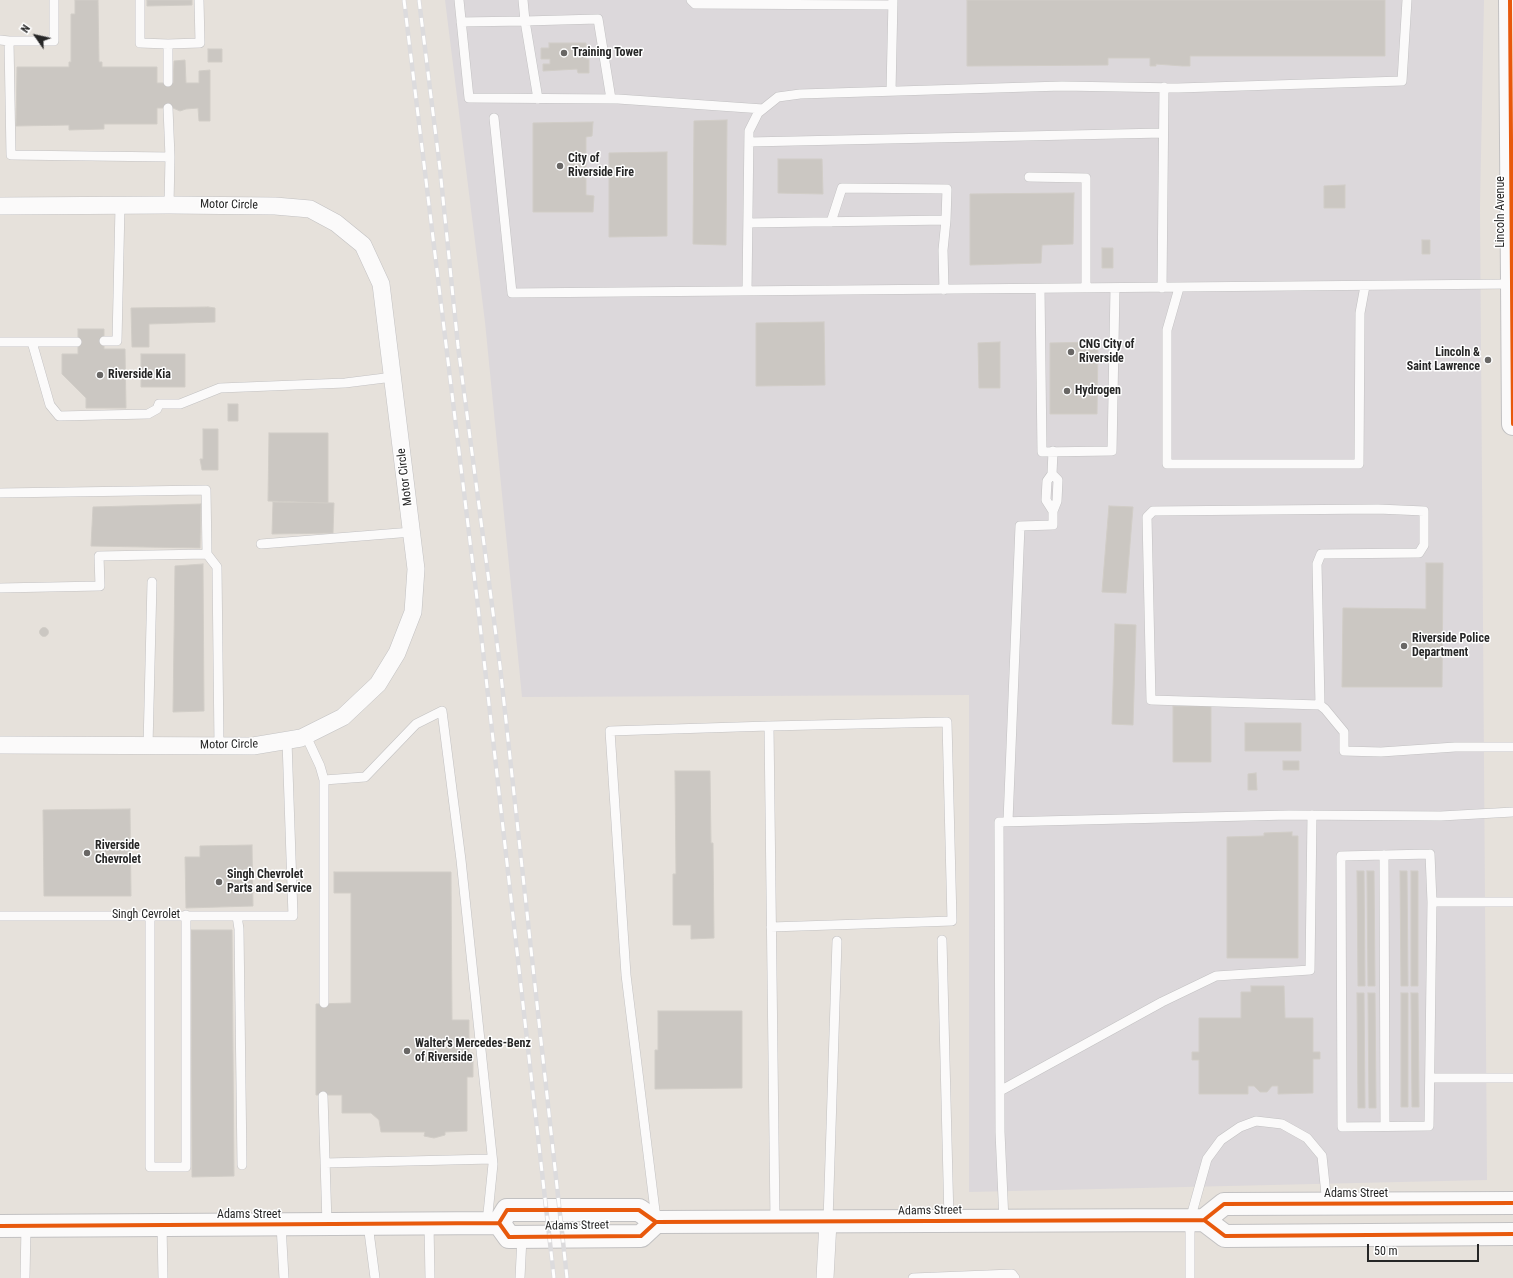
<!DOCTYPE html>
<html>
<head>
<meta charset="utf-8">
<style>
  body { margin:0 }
  #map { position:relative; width:1513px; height:1278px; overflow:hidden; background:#e6e1db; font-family:"Roboto Condensed",sans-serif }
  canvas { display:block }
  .north { position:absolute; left:16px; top:16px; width:40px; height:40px; -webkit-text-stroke:3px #fff; paint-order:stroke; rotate:304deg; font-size:11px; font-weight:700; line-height:16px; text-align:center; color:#262626 }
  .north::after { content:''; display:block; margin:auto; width:14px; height:18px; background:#262626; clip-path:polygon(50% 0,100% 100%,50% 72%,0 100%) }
  .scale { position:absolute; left:1367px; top:1244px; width:112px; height:18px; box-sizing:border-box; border:2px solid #262626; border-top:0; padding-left:5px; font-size:12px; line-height:14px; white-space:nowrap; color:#262626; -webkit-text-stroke:3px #fff; paint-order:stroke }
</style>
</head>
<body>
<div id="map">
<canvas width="1513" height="1278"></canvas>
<div class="north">N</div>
<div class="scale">50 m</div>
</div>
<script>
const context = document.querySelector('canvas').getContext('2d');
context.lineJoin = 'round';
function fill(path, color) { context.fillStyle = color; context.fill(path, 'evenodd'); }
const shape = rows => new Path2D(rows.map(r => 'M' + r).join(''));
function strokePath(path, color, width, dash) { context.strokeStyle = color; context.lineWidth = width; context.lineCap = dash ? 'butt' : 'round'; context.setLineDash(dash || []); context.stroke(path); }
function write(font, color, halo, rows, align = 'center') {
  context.font = font + ' "Roboto Condensed",sans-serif'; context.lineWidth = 3; context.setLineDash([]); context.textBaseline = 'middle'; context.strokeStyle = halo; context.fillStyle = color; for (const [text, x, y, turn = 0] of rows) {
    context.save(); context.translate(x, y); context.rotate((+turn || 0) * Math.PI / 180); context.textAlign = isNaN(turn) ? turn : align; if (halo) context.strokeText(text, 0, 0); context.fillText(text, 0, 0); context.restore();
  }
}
const industrial = shape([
  [445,0,1484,0,1480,207,1487,1180,969,1192,969,695,522,697,485,322]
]);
const building = shape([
  [75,0,98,0,99,62,102,62,102,67,157,67,157,83,173,83,174,61,185,60,186,83,199,83,199,71,210,70,210,121,199,121,198,108,186,109,180,111,173,108,157,108,157,124,104,124,104,129,69,130,69,125,16,126,17,67,69,67,69,62,71,62,71,14,75,14,75,0],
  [147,0,192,0,192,5,147,6,147,0],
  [967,0,1385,0,1385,56,1190,56,1190,66,1183,66,1156,64,1156,66,1150,66,1150,58,1108,58,1108,65,967,66,967,0],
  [549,43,586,43,586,59,589,59,589,73,578,73,577,69,543,71,543,64,550,64,550,59,541,59,541,48,549,48,549,43],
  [208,49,222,49,222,62,208,62,208,49],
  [727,120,726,245,693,244,694,121,727,120],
  [593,122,592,136,586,137,586,195,594,196,593,212,533,212,533,123,593,122],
  [667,152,667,236,609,237,609,153,667,152],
  [778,159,822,159,823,194,778,193,778,159],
  [1345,185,1345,208,1324,208,1324,186,1345,185],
  [1074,193,1073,244,1042,245,1041,263,970,265,970,194,1074,193],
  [1422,240,1430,240,1430,254,1422,254,1422,240],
  [1102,248,1113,248,1113,268,1102,268,1102,248],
  [208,307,215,308,215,322,149,324,149,347,132,347,131,308,208,307],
  [824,322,825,385,756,386,756,323,824,322],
  [78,329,104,329,104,349,125,349,126,408,86,408,86,398,62,374,62,354,78,354,78,329],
  [1000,342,1000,388,979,388,978,343,1000,342],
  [1098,342,1097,414,1050,414,1050,343,1098,342],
  [141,354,185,354,185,387,141,387,141,354],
  [228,404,238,404,238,421,228,421,228,404],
  [203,429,218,429,218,470,202,470,200,459,203,459,203,429],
  [269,433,328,433,328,503,268,501,269,433],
  [273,502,334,503,333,533,272,534,273,502],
  [201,504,200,548,91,546,93,507,201,504],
  [1109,506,1133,507,1126,593,1102,592,1109,506],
  [1426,563,1443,563,1442,687,1342,687,1343,608,1426,609,1426,563],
  [203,564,204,711,173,712,175,566,203,564],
  [1115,624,1136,625,1133,725,1112,724,1115,624],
  '39.5 632a4.5 4.5 0 1 1 9 0a4.5 4.5 0 1 1-9 0Z',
  [1173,706,1211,706,1211,762,1173,762,1173,706],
  [1245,723,1301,723,1301,751,1245,751,1245,723],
  [1283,761,1299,761,1299,770,1283,770,1283,761],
  [675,771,710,771,711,843,713,843,714,938,691,939,691,925,673,925,673,874,676,874,675,771],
  [1256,773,1257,790,1248,790,1248,774,1256,773],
  [130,809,131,896,44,896,43,810,130,809],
  [1292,832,1292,836,1298,836,1298,958,1227,958,1227,837,1264,836,1264,833,1292,832],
  [252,845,253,906,186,908,185,857,200,857,200,846,252,845],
  [1357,871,1364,871,1365,986,1358,986,1357,871],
  [1367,871,1374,871,1375,986,1368,986,1367,871],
  [1400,871,1407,871,1408,986,1401,986,1400,871],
  [1411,871,1418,871,1418,986,1411,986,1411,871],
  [334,872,451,872,452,1020,469,1020,469,1053,473,1053,473,1077,467,1077,467,1131,445,1132,445,1135,434,1138,424,1136,425,1132,381,1132,379,1120,371,1113,342,1113,342,1095,316,1095,316,1004,351,1003,351,893,334,893,334,872],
  [191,930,232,930,234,1176,192,1177,191,930],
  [1251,986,1284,986,1285,1018,1313,1018,1313,1052,1320,1052,1320,1059,1313,1059,1313,1093,1278,1094,1278,1086,1272,1086,1267,1092,1260,1092,1254,1086,1248,1086,1248,1094,1199,1094,1199,1060,1192,1060,1192,1052,1199,1052,1199,1018,1241,1018,1241,992,1251,992,1251,986],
  [1357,993,1364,993,1365,1108,1358,1108,1357,993],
  [1368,993,1375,993,1376,1108,1369,1108,1368,993],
  [1401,993,1408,993,1408,1107,1401,1107,1401,993],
  [1411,993,1418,993,1419,1107,1412,1107,1411,993],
  [658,1011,742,1011,742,1088,655,1089,655,1050,658,1050,658,1011]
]);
const service = shape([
  [140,0,140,43,168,44],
  [459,0,469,98,618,99,763,109],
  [691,0,695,4,893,5],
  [461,22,525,21,523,0],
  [0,40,9,41,11,155,170,157,169,205],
  [9,41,54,41,54,0],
  [168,82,168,44,200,43,199,0],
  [891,91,893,0],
  [538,99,525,21,598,19,611,99],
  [168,108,170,157],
  [494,118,512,293,1511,284],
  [749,142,1163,133],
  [1029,177,1086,178,1086,288],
  [831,222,842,188,947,189,946,220],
  [748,223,946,220,943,250,944,290],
  [1162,288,1164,87],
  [1179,288,1167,330,1167,464,1359,464,1360,313,1365,286],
  [1040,289,1042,452,1112,451,1115,288],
  [747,291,749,131,758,113,778,97,800,94,1062,86,1178,88,1402,81,1407,0],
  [104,341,117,341,120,206],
  [0,342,77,342],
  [32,342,50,405,59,416,148,414,157,409,159,404,180,404,220,388,345,383,393,377],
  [1052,474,1053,451],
  [0,493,206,490,207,554,99,556,100,586,0,588],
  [261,544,412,532],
  [207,554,217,567,219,746],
  [1320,705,1317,564,1321,554,1419,553,1424,545,1424,511,1378,509,1153,511,1147,517,1151,700,1320,705,1325,709,1344,732,1344,751,1381,752,1455,747,1513,747],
  [769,726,947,722,952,921,771,927],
  [306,736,320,766,324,780,324,1003],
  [148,746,152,582],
  [324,780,365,777,416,724,442,711,461,860,493,1164,487,1223],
  [1008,821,1020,526,1053,525,1053,511,1057,501,1058,480,1052,474,1047,481,1046,500,1053,511],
  [1430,854,1432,902,1429,1126,1342,1127,1341,856,1430,854],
  [1384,855,1385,1126],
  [1432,902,1513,902],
  [150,915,150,1167,186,1167,186,915],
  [0,916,293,916,287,741],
  [237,916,239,929,242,1165],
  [942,940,949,1220],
  [1430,1078,1513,1078],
  [1000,1091,1162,1002,1216,976,1310,970,1312,815],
  [323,1096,327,1224],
  [325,1163,492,1159],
  [656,1219,626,975,610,731,769,726,775,1221],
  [828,1221,837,941],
  [1004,1221,1000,1132,999,822,1289,815,1441,816,1513,812],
  [368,1224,375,1278],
  [429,1224,430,1278],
  [162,1225,163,1278],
  [281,1225,284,1278],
  [25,1278,26,1226],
  [520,1278,522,1237],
  [913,1278,1012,1274,1015,1278],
  [1190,1278,1190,1220,1207,1159,1221,1140,1240,1127,1256,1121,1282,1124,1307,1138,1322,1156,1327,1204]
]);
const minor = shape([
  [0,206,169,205,275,206,310,209,336,223,363,245,381,284,416,569,413,612,397,653,378,684,343,717,301,738,253,746,0,745],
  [825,1278,828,1222]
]);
const tertiary = shape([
  [1510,0,1513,424]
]);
const secondary = shape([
  [1204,1220,1224,1204,1513,1203],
  [499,1223,507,1210,639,1210,656,1222,1204,1220,1225,1236,1513,1234],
  [499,1223,509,1237,641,1236,656,1222],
  [0,1226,499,1223]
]);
const rail = shape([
  [404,0,478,607,554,1278],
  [419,0,440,169,458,346,500,666,567,1278]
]);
const cycleway = shape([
  [1510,0,1513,424],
  [1204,1220,1224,1204,1513,1203],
  [499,1223,507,1210,639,1210,656,1222,1204,1220,1225,1236,1513,1234],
  [499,1223,509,1237,641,1236,656,1222],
  [0,1226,499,1223]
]);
const markers = [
  [564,53,4,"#696765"],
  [560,166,4,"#696765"],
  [1071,352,4,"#696765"],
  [1488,360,4,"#696765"],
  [100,375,4,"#696765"],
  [1067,391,4,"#696765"],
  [1404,646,4,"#696765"],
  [87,853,4,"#696765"],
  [219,882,4,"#696765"],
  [407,1051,4,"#696765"]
];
const poiNames = [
  ["Training Tower",572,53],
  ["City of",568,159],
  ["Riverside Fire",568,173],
  ["CNG City of",1079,345],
  ["Riverside",1079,359],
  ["Lincoln &",1480,353,"right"],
  ["Saint Lawrence",1480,367,"right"],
  ["Riverside Kia",108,375],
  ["Hydrogen",1075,391],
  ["Riverside Police",1412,639],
  ["Department",1412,653],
  ["Riverside",95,846],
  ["Chevrolet",95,860],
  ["Singh Chevrolet",227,875],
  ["Parts and Service",227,889],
  ["Walter's Mercedes-Benz",415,1044],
  ["of Riverside",415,1058]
];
const streetNames = [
  ["Motor Circle",229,205,1],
  ["Lincoln Avenue",1501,212,-90],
  ["Motor Circle",405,477,-97],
  ["Motor Circle",229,745,-1],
  ["Singh Cevrolet",146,915],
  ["Adams Street",1356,1194],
  ["Adams Street",930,1211,-1],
  ["Adams Street",249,1215],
  ["Adams Street",577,1226,-1]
];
fill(industrial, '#dcd8db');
fill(building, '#cbc7c2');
strokePath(building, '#d1cdc7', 1);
strokePath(service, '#c2c1c2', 10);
strokePath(minor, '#c2c1c2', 18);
strokePath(tertiary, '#c2c1c2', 24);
strokePath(secondary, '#c2c1c2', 24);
strokePath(service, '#fbfafa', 9);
strokePath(minor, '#fbfafa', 17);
strokePath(tertiary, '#fbfafa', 22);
strokePath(secondary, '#fbfafa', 22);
strokePath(rail, '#dcdbdd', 4.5);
strokePath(rail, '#fff', 3, [9]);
strokePath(cycleway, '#e8590c', 4);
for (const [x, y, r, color] of markers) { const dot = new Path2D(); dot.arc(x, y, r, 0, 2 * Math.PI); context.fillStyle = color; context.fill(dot); strokePath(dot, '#fff', 1.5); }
write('bold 12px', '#262626', '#fff', poiNames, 'left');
write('12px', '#262626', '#fff', streetNames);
</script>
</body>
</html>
